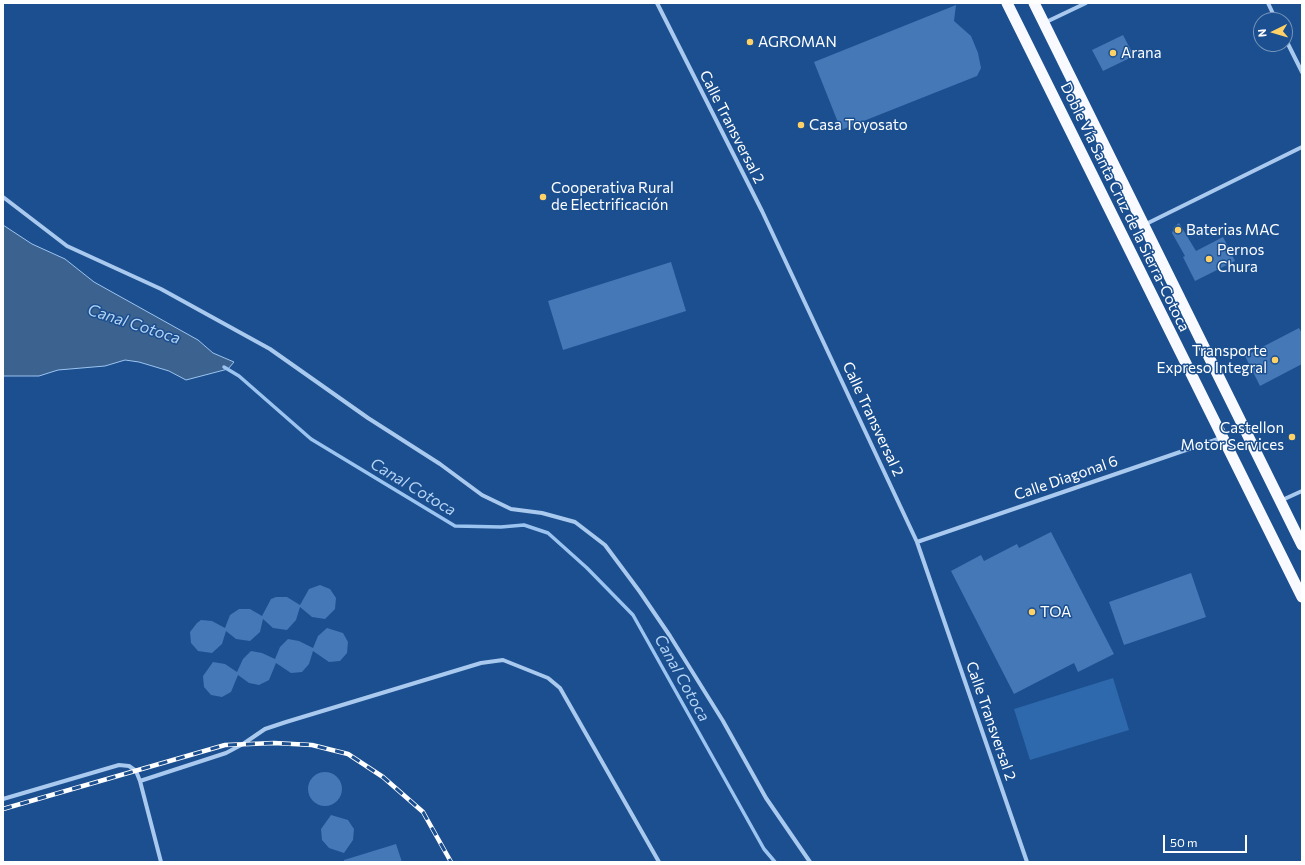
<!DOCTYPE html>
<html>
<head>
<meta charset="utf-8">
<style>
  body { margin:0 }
  #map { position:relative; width:1305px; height:865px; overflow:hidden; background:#1b4f8f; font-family:Commissioner,sans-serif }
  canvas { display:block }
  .frame { position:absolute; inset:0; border:4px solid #fff; pointer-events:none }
  .north { position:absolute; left:1253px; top:12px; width:40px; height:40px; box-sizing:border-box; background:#1b4f8f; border:1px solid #7695bc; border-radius:50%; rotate:265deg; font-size:11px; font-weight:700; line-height:16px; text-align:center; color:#fff }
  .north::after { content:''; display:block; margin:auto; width:14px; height:18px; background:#ffd166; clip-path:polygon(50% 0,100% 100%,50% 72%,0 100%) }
  .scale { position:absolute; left:1163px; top:835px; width:84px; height:18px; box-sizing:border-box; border:2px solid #fff; border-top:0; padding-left:5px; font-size:12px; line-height:14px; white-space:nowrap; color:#fff; -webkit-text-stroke:3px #1b4f8f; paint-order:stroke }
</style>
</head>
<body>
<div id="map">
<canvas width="1305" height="865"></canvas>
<div class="frame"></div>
<div class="north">N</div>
<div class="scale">50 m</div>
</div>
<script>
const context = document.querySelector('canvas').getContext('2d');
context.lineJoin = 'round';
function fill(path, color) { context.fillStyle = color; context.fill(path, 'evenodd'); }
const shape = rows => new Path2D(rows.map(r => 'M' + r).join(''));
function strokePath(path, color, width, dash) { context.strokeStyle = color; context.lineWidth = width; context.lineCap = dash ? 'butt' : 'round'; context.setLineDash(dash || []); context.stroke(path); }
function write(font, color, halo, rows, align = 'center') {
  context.font = font + ' Commissioner,sans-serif'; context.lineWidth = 3; context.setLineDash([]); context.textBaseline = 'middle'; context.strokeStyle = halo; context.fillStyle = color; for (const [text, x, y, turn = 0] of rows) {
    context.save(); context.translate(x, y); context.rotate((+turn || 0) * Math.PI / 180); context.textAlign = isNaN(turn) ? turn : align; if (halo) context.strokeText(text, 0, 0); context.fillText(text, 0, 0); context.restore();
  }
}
const green = shape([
  [1113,678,1129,730,1030,760,1014,709]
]);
const water = shape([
  [3,225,32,244,65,259,94,282,198,340,213,353,234,362,228,369,186,380,169,371,139,362,125,360,105,366,58,370,39,376,3,376,3,225]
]);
const stream = shape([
  [224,367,239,376,311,439,455,526,501,527,524,525,548,533,587,568,633,615,764,849,775,862]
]);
const building = shape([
  [956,5,954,21,971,36,978,53,981,68,977,76,841,130,814,62],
  [1123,35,1134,56,1103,71,1092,50],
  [1179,223,1196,251,1223,237,1235,261,1195,281,1183,257,1185,256,1172,233,1174,227],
  [671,262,686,311,563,350,548,301],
  [1299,328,1302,333,1302,364,1260,386,1245,356],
  [1051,532,1114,654,1078,672,1074,663,1014,694,951,571,981,555,984,561,1017,544,1019,548],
  [1191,573,1206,617,1124,645,1109,602],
  [320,585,330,589,336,598,335,609,325,619,312,617,300,607,296,620,287,630,273,628,263,619,260,632,250,641,236,639,226,631,222,644,212,653,198,651,191,643,190,632,197,623,201,620,212,621,225,628,230,615,239,609,250,609,262,616,271,599,276,597,287,597,300,605,309,589],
  [327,628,343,633,348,642,347,653,340,661,329,662,313,651,309,664,302,672,291,673,276,663,269,680,259,685,249,683,238,675,231,692,222,697,211,695,204,687,203,676,213,662,225,664,237,672,243,659,251,651,262,653,275,659,280,647,288,639,299,641,313,648,318,636],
  '308 789a17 17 0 1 1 34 0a17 17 0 1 1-34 0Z',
  [331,815,348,820,354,829,353,840,344,853,329,848,322,840,321,829],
  [396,844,402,862,344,862,344,860]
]);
const minor = shape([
  [657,3,762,211,917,542,1027,862],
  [1268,3,1276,20],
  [1044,23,1086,3],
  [1285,38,1302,72],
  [3,197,67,246,161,289,270,349,368,418,440,464,482,495,511,509,542,513,575,522,605,545,640,592,670,636,723,721,766,798,810,862],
  [1144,225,1302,147],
  [1280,501,1302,491],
  [917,542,1221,438],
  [140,781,226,753,243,744,265,729,286,722,481,663,503,660,548,678,560,688,659,862],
  [3,799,119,765,129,766,136,771,140,781,161,862]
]);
const trunk = shape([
  [1007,3,1302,597],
  [1034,3,1302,545]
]);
const rail = shape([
  [3,809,225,745,274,743,312,745,348,754,383,777,423,812,451,862]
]);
const markers = [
  [750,42,4,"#ffd166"],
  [1113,53,4,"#ffd166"],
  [801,125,4,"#ffd166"],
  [543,197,4,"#ffd166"],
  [1178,230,4,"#ffd166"],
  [1209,259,4,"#ffd166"],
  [1275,360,4,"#ffd166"],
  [1292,437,4,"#ffd166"],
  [1032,612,4,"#ffd166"]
];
const poiNames = [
  ["AGROMAN",758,42],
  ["Arana",1121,53],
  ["Casa Toyosato",809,125],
  ["Cooperativa Rural",551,188],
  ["de Electrificación",551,205],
  ["Baterias MAC",1186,230],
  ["Pernos",1217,250],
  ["Chura",1217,267],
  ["Transporte",1267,351,"right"],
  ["Expreso Integral",1267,368,"right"],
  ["Castellon",1284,428,"right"],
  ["Motor Services",1284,445,"right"],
  ["TOA",1040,612]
];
const streetNames = [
  ["Calle Transversal 2",732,127,63],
  ["Doble Vía Santa Cruz de la Sierra-Cotoca",1125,207,64],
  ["Calle Transversal 2",873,419,65],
  ["Calle Diagonal 6",1066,478,-19],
  ["Calle Transversal 2",991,721,71]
];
const waterNames = [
  ["Canal Cotoca",134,324,18],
  ["Canal Cotoca",413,487,31],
  ["Canal Cotoca",682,678,61]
];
fill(green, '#2e69ad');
fill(water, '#3c6290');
strokePath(water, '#9cc4f0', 1);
strokePath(stream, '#9cc4f0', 3.5);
fill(building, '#4478b7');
strokePath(minor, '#a9c9ee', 4);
strokePath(trunk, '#f8faff', 11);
strokePath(rail, '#fff', 4.5);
strokePath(rail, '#1b4f8f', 3, [9]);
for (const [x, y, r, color] of markers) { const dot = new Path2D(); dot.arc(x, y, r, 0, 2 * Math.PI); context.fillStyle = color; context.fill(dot); strokePath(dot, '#1b4f8f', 1.5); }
write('15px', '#fff', '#1b4f8f', poiNames, 'left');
write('15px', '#fff', '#1b4f8f', streetNames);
write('italic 16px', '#b5d3f5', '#1b4f8f', waterNames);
</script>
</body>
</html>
